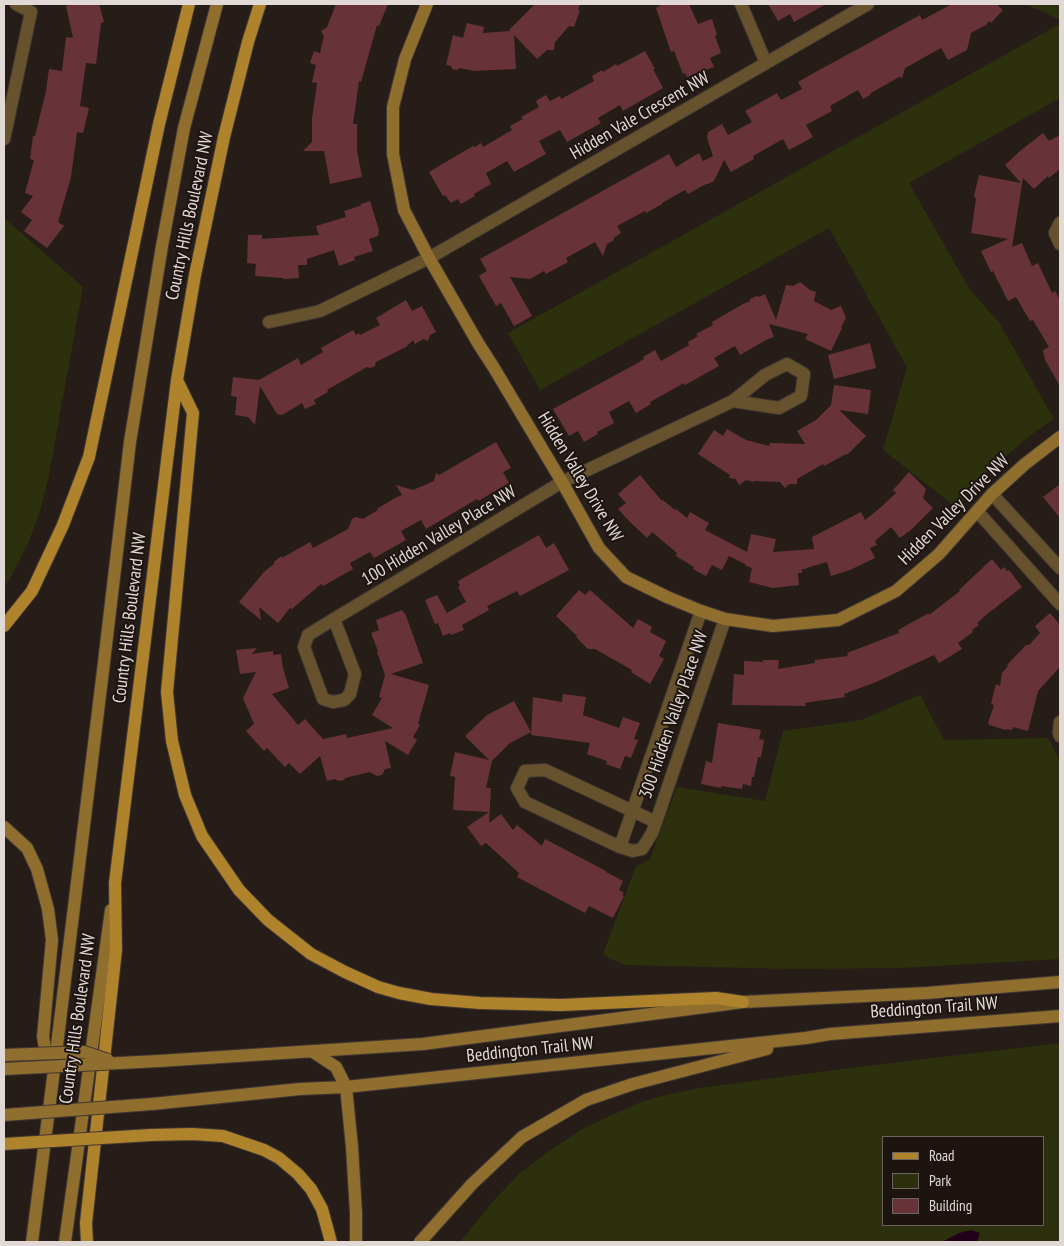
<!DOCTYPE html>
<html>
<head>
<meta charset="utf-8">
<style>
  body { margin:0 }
  #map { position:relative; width:1064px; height:1246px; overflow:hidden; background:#271d18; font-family:"PT Sans Narrow",sans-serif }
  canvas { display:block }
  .frame { position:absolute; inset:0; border:5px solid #e1d9d6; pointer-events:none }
  .legend { position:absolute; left:882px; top:1136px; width:162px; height:90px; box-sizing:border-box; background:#1d140f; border:1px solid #6b635f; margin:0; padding:6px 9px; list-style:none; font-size:15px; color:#e1d9d6 }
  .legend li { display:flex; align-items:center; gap:10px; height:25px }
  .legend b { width:25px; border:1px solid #6b635f }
</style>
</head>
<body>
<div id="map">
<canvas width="1064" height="1246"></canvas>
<div class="frame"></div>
<ul class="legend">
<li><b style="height:6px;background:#ae832c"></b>Road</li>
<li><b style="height:14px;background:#2c300c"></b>Park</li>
<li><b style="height:14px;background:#673339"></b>Building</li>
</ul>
</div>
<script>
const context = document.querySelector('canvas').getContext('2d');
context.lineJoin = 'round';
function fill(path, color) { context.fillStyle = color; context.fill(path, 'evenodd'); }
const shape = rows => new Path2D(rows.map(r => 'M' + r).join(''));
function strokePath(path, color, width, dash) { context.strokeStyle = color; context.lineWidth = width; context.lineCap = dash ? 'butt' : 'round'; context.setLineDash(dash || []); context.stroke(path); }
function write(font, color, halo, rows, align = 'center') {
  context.font = font + ' "PT Sans Narrow",sans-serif'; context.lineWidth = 4; context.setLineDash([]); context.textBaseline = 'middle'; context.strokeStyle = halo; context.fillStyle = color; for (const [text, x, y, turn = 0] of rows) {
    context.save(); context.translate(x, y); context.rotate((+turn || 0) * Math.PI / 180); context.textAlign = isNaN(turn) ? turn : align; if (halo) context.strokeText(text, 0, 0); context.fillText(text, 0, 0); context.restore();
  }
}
const green = shape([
  [1026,4,1060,4,1060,20],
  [1060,24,1060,98,909,183,969,288,1000,324,1054,419,1035,432,1006,456,981,478,957,508,883,450,907,367,829,228,540,390,508,333],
  [4,218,83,287,48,480,40,511,29,541,11,577,4,587],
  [920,695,944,740,1048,738,1060,761,1060,959,901,968,793,969,626,965,613,960,603,954,636,866,650,859,677,787,765,801,783,731,861,720],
  [1060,1043,1060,1242,460,1242,496,1198,519,1174,549,1151,584,1128,636,1104,657,1097,699,1088,858,1067],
  [883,1137,1043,1137,1043,1225,883,1225]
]);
const water = shape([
  [971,1230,980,1233,977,1242,942,1242,959,1233]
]);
const building = shape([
  [76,4,99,4,104,22,101,23,96,64,86,63,80,106,89,108,83,133,77,132,71,177,58,222,64,226,47,248,24,231,32,220,21,212,33,196,25,193,34,160,30,159,33,136,35,136,46,91,49,69,62,71,66,37,73,38,66,6],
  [336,4,388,4,379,26,377,25,361,82,359,81,353,124,357,124,357,151,362,177,330,184,324,151,303,151,312,142,312,119,317,83,312,82,316,65,310,63,314,51,320,53,324,36,321,31,327,27],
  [535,4,580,4,578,10,580,10,574,27,569,26,555,42,554,50,547,50,537,59,514,35,516,69,474,71,460,68,457,70,452,69,451,66,446,65,453,35,463,38,467,23,484,27,483,33,510,31,509,30],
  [662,4,689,4,698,24,712,19,717,35,715,36,721,53,710,58,714,67,687,77,685,73,683,74,674,51,671,52,656,8],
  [768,4,826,4,794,22,790,14,778,21],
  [952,4,996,4,1003,10,991,23,989,21,986,25,971,33,967,50,948,60,941,48,905,68,902,78,899,77,871,93,870,95,863,99,858,90,830,106,832,111,806,125,813,137,789,150,783,139,753,156,754,159,731,172,724,160,714,181,708,184,706,184,688,194,685,190,662,203,662,204,646,213,645,211,617,226,621,233,614,238,614,240,607,244,603,256,595,242,566,258,568,262,546,274,544,271,530,279,510,277,532,316,514,326,501,303,496,306,479,276,487,271,480,259,669,154,676,167,699,153,703,161,713,156,707,138,708,132,722,124,728,135,752,122,745,111,777,93,781,100,802,89,798,82,812,74,920,15,922,20],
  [645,51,655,69,653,69,663,88,623,111,620,105,598,118,601,123,567,142,560,130,539,141,546,154,514,172,507,161,486,173,491,184,474,194,475,196,461,204,458,199,451,203,445,195,443,196,429,172,473,146,475,147,481,143,483,147,512,130,510,126,523,119,521,117,539,107,536,101,546,95,550,101,560,96,561,99,594,81,592,76,602,70,603,72,616,64,617,66],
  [1043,133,1049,141,1060,135,1060,169,1049,178,1048,176,1034,189,1023,178,1012,247,1022,243,1032,266,1038,263,1052,293,1055,291,1060,300,1060,386,1045,360,1043,350,1049,347,1033,320,1030,321,1016,297,1008,301,993,271,991,272,981,251,1008,239,971,233,976,199,974,196,979,175,1021,183,1005,165,1020,151],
  [370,201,379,230,378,236,369,239,373,251,354,257,355,260,339,266,334,250,307,259,307,265,298,265,299,278,284,279,283,278,255,276,256,264,247,263,248,235,262,235,262,239,319,235,316,226,346,217,344,211,360,206,361,204],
  [800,282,810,290,816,292,814,301,831,310,841,306,846,318,841,327,842,328,831,351,805,339,808,334,769,324,774,337,766,340,740,355,735,346,714,358,719,366,685,385,684,383,650,402,651,404,636,413,629,401,609,412,614,423,597,432,598,434,584,442,578,431,569,436,553,409,634,365,644,359,643,357,655,350,661,361,689,345,688,342,698,336,696,334,713,325,712,322,743,304,750,301,750,299,757,296,759,297,765,294,776,320,786,285,793,286],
  [406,300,412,311,422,306,436,332,430,335,428,341,423,339,415,344,413,340,406,347,376,362,375,366,370,368,367,367,327,390,328,392,314,400,316,404,305,409,302,403,282,415,277,414,260,386,255,425,248,417,235,415,237,397,231,396,233,377,259,380,298,358,301,365,323,352,321,348,353,330,356,335,359,333,360,335,380,325,376,318],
  [870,343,876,368,834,379,828,355],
  [834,385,871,390,868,414,839,410,866,436,847,455,846,454,824,466,823,464,797,479,797,484,789,484,785,488,780,482,754,481,754,482,746,480,739,485,736,479,729,478,730,475,698,454,714,430,723,436,727,429,746,440,769,446,770,443,805,444,797,431,816,420,831,405],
  [496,442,511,468,503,472,509,483,478,501,477,499,426,529,421,520,401,531,406,540,374,558,370,552,350,563,353,569,323,586,321,584,292,609,290,608,278,623,259,607,261,620,239,602,264,572,274,564,274,562,281,556,282,558,310,542,313,548,348,529,352,519,356,517,363,519,378,510,377,509,395,498,402,495,396,485,413,490,434,481,436,473,439,475],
  [909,472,926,489,923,498,933,508,912,529,900,538,891,527,875,541,877,545,870,548,875,558,850,570,831,576,827,562,806,568,806,569,802,569,802,573,798,573,799,585,773,588,749,582,752,568,746,566,745,564,729,556,722,570,712,565,706,576,693,569,694,567,676,556,677,553,652,532,647,538,629,521,618,509,626,503,618,494,640,475,662,501,663,500,675,510,676,509,687,518,690,512,709,523,705,530,747,552,751,534,776,539,773,552,814,549,812,537,861,512,865,520,880,508,896,493,893,490],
  [1060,484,1060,518,1043,497],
  [539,535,546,548,554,543,569,570,520,596,517,591,487,606,489,610,462,625,464,630,451,635,450,633,443,636,438,623,435,624,425,600,437,595,447,613,466,602,458,587,460,586,458,581],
  [992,559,1001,570,1004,567,1007,571,1009,570,1022,587,986,615,977,623,979,625,972,630,973,632,958,643,962,649,939,663,934,655,876,682,844,694,845,697,840,698,817,701,805,703,806,706,732,705,734,674,744,675,744,661,763,662,763,660,779,660,778,669,815,663,815,660,848,656,847,653,899,633,898,630,929,613,929,615,960,591,959,590],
  [579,590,585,595,590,590,633,628,638,619,652,627,650,632,666,641,659,656,664,659,650,684,631,672,632,670,595,649,588,649,576,637,577,636,556,616],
  [402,610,404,613,405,613,423,663,391,674,429,685,418,724,420,725,413,737,417,740,408,755,385,741,391,768,385,769,382,775,377,776,370,772,345,778,344,780,338,781,335,779,327,781,320,756,300,774,289,763,285,767,267,748,264,751,246,731,254,724,243,698,256,672,240,674,236,650,257,648,252,654,273,651,273,655,281,654,283,668,289,688,272,694,298,725,305,719,323,739,346,734,347,738,393,728,372,715,382,698,379,697,385,675,377,652,378,651,371,633,379,630,376,620],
  [1050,613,1060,625,1060,667,1038,691,1028,731,1013,727,1012,730,1007,729,1006,730,989,725,988,723,994,705,991,704,996,684,1000,686,1002,673,1008,666,1007,665,1026,645,1029,645,1040,633,1035,626],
  [563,694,586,697,583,715,619,728,623,717,640,723,634,739,638,740,631,758,625,756,620,769,606,764,607,761,587,754,590,743,531,735,533,697,562,702],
  [514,701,531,732,510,743,492,761,486,788,491,788,489,823,501,814,513,830,517,825,542,846,545,839,606,871,606,872,623,881,619,890,624,893,622,895,624,896,613,918,589,906,585,913,517,877,519,873,486,843,481,846,467,827,489,812,453,810,455,777,450,776,455,752,489,760,465,736,487,715],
  [718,723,761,730,759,739,764,740,761,757,758,757,754,777,752,777,751,786,743,784,742,789,721,786,721,788,701,784,706,761,712,763]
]);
const street = shape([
  [741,4,766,63],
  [4,139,31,12,16,4],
  [1060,223,1055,233,1060,244],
  [269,322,320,311,429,258,868,4],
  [992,494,1060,568],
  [977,511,1060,604],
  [334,619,355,674,350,694,344,700,333,702,323,699,304,647,308,635,334,619,562,482,733,401,765,375,787,364,804,374,801,396,779,408,733,401],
  [1060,722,1059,733,1060,736],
  [656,822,545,770,525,771,517,788,525,802,620,847,633,851,642,849,652,833,656,822,725,619],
  [620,847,701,611]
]);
const secondary = shape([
  [427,4,405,59,393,107,393,154,404,210,429,258,478,343,494,368,562,482,599,548,626,577,667,597,701,611,725,619,773,626,838,620,896,591,939,554,992,494,1025,464,1060,437],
  [4,827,27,848,37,869,48,909,52,940,43,1037,48,1064],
  [313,1052,336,1067,346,1087,352,1147,356,1213,356,1242],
  [159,1061,423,1044,743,1002,927,993,1060,982],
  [152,1104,300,1089,346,1087,806,1038,830,1034,1060,1016],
  [32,1242,52,1086,102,679,130,442,162,246,184,128,217,4],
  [65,1242,111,910],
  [420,1242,472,1184,522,1137,586,1100,633,1084,767,1049]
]);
const primary = shape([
  [177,380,193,413,167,692,172,741,185,795,202,836,239,890,268,920,311,954,345,972,378,987,399,993,431,999,480,1003,561,1005,716,998,743,1002],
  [4,626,32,591,63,525,89,457,159,124,189,4],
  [151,1135,192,1134,223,1136,264,1150,279,1158,298,1174,311,1189,322,1209,331,1242],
  [87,1242,86,1223,116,950,115,883,177,380,195,275,224,137,248,42,260,4]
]);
const secondaryBridge = shape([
  [4,1055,84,1052,108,1060],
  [4,1069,159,1061],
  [4,1115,152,1104]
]);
const primaryBridge = shape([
  [4,1144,151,1135]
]);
const streetNames = [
  ["Hidden Vale Crescent NW",640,116,-30],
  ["Country Hills Boulevard NW",190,216,-78],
  ["Hidden Valley Drive NW",580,477,59],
  ["Hidden Valley Drive NW",954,510,-45],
  ["100 Hidden Valley Place NW",439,536,-31],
  ["Country Hills Boulevard NW",130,618,-83],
  ["300 Hidden Valley Place NW",674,715,-71],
  ["Beddington Trail NW",934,1008,-4],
  ["Country Hills Boulevard NW",78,1019,-82],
  ["Beddington Trail NW",530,1050,-6]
];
fill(green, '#2c300c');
fill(water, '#220019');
fill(building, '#673339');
strokePath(street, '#413733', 14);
strokePath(secondary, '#413733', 14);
strokePath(primary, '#413733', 14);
strokePath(street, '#66522c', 12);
strokePath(secondary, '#8f6e2e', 12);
strokePath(primary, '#ae832c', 12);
strokePath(secondaryBridge, '#413733', 14, []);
strokePath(primaryBridge, '#413733', 14, []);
strokePath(secondaryBridge, '#8f6e2e', 12);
strokePath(primaryBridge, '#ae832c', 12);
write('18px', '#e1d9d6', '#1d140f', streetNames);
</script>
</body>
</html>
